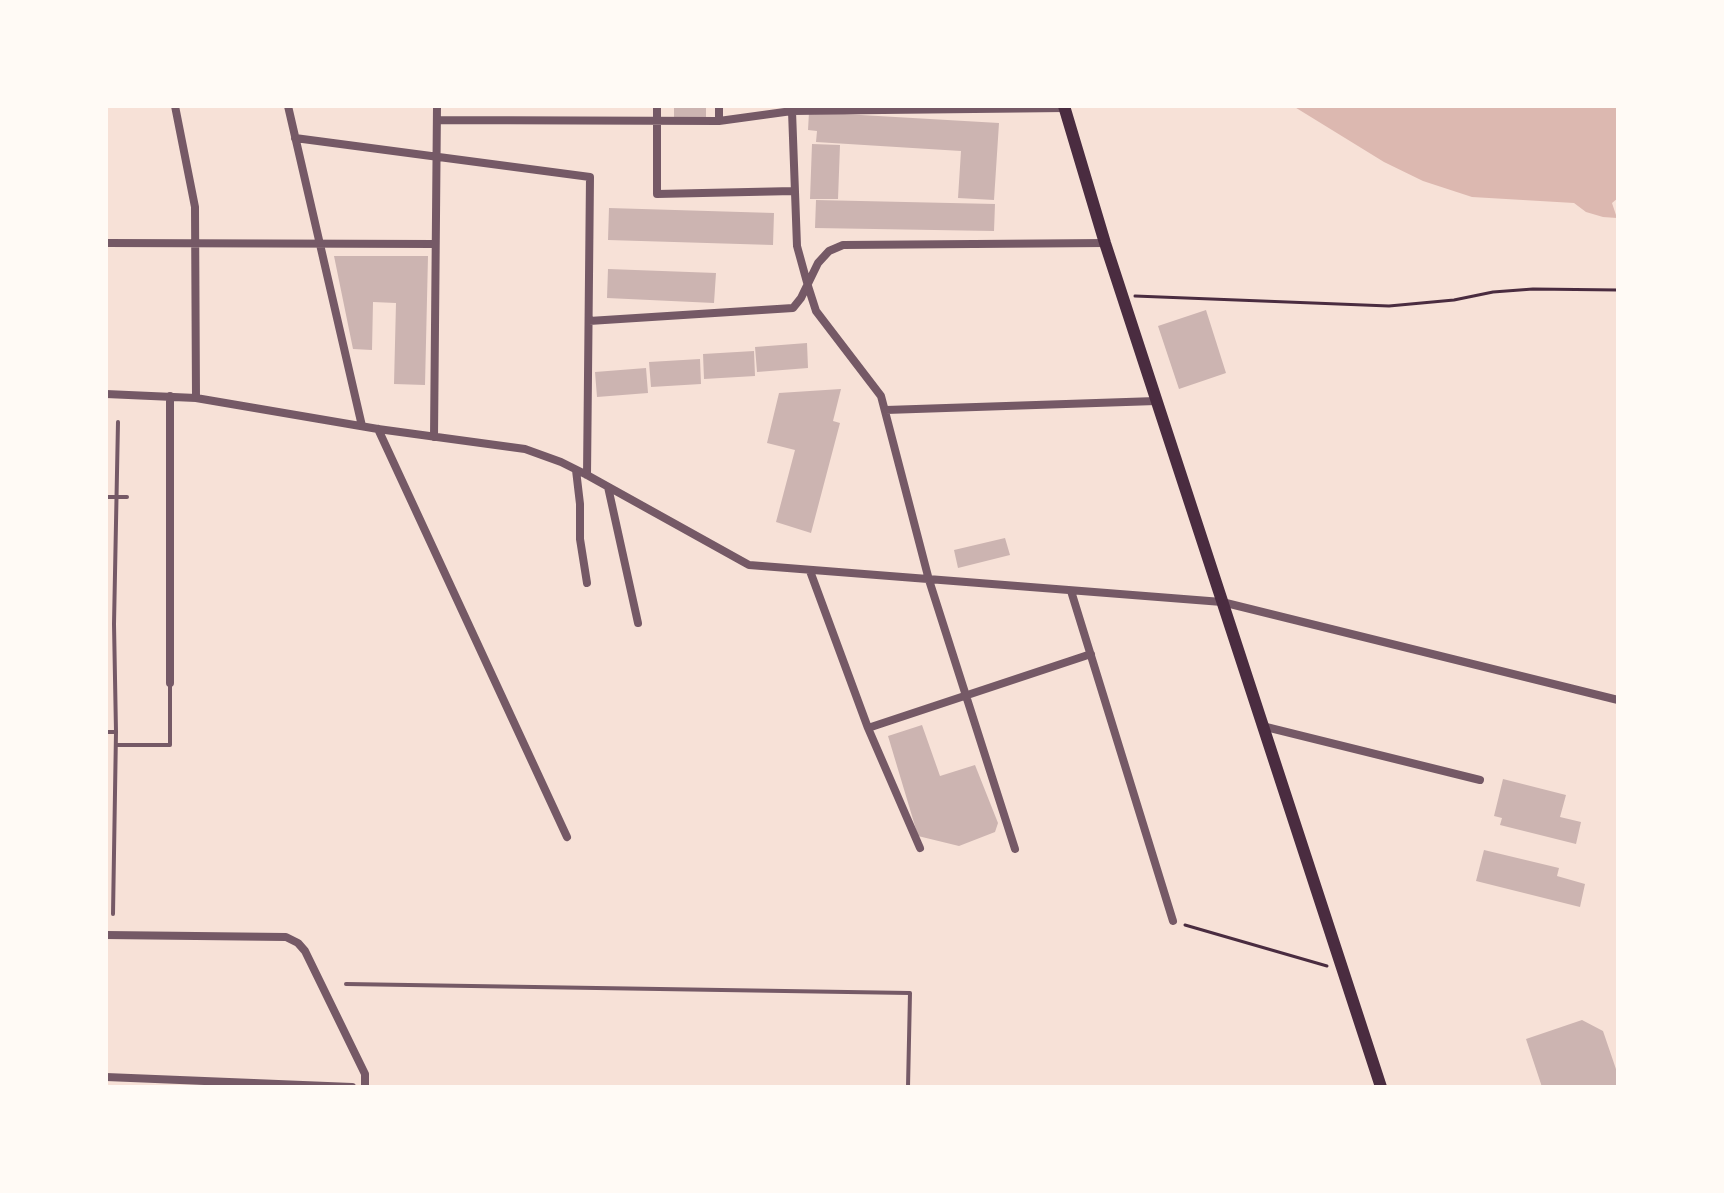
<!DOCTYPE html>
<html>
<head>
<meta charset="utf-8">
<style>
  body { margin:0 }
  #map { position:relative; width:1724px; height:1193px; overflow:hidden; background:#f7e1d7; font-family:"Fira Sans",sans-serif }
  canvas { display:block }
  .frame { position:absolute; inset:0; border:108px solid #fffaf5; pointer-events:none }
</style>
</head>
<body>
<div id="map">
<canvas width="1724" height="1193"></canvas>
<div class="frame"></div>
</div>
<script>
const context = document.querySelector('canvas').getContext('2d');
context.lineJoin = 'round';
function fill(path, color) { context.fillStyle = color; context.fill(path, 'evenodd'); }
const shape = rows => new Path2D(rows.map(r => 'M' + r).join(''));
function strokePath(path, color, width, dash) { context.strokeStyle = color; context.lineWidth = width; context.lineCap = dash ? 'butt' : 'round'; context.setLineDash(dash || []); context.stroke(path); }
const water = shape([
  [1293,106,1618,106,1618,198,1612,203,1617,218,1603,217,1586,212,1574,203,1472,197,1423,181,1384,162]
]);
const building = shape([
  [674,106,706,106,706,118,674,119],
  [809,112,999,123,994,200,958,198,961,151,816,142,817,131,808,130],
  [812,144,840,145,838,199,810,199],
  [816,200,995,204,994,231,815,228],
  [609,208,774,213,773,245,608,240],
  [334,256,428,256,425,385,394,384,396,303,373,302,372,350,353,349],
  [608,269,716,273,714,303,607,298],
  [1206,310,1226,373,1179,389,1158,326],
  [807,343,808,368,757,372,755,347],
  [754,351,755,376,704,379,703,354],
  [700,359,701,384,651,387,649,362],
  [646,368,648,393,597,397,595,372],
  [841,389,833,421,840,423,811,533,776,522,795,450,767,443,779,393],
  [1005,538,1010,555,958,568,954,550],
  [922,725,940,776,975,765,998,823,995,832,959,846,918,836,888,736],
  [1503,779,1566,795,1560,817,1581,822,1576,844,1500,825,1502,818,1494,816],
  [1484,850,1559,868,1557,876,1585,884,1580,907,1476,881],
  [1582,1020,1603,1031,1618,1075,1618,1087,1542,1087,1526,1039]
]);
const path = shape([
  [1135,296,1389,306,1454,300,1493,292,1533,289,1618,290],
  [1185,925,1327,966]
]);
const service = shape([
  [106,497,127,497],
  [106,732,116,732],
  [116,745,170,745,170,685],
  [113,914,116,732,114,624,118,422],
  [346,984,910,993,908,1087]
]);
const minor = shape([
  [175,106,195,207,196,398],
  [288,106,362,426],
  [657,106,657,194,794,191],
  [719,106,719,121,792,111,792,108],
  [437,120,719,121],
  [295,138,590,177,587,475],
  [106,243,435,244],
  [589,321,793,308,801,298,818,263,829,251,843,245,1105,243],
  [106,394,196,398,378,429,525,449,561,462,587,475,749,565,1222,602,1618,700],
  [170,396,170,683],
  [886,410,1156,401],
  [378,429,567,837],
  [434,437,437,106],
  [576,470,580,504,580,539,587,583],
  [608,487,638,623],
  [810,571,868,728,920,848],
  [1071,591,1173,921],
  [1262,726,1480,780],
  [868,728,1091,654],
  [1015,849,929,580,881,396,816,311,808,286,797,246,792,111,1065,108],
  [106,935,286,937,298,943,305,951,365,1074,365,1087],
  [106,1077,352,1087]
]);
const secondary = shape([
  [1064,106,1105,243,1381,1087]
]);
fill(water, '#dcb8b0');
fill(building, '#ccb4b1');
strokePath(path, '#4a2c40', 3);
strokePath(service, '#755966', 4);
strokePath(minor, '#755966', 8);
strokePath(secondary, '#4a2c40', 12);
</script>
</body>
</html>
